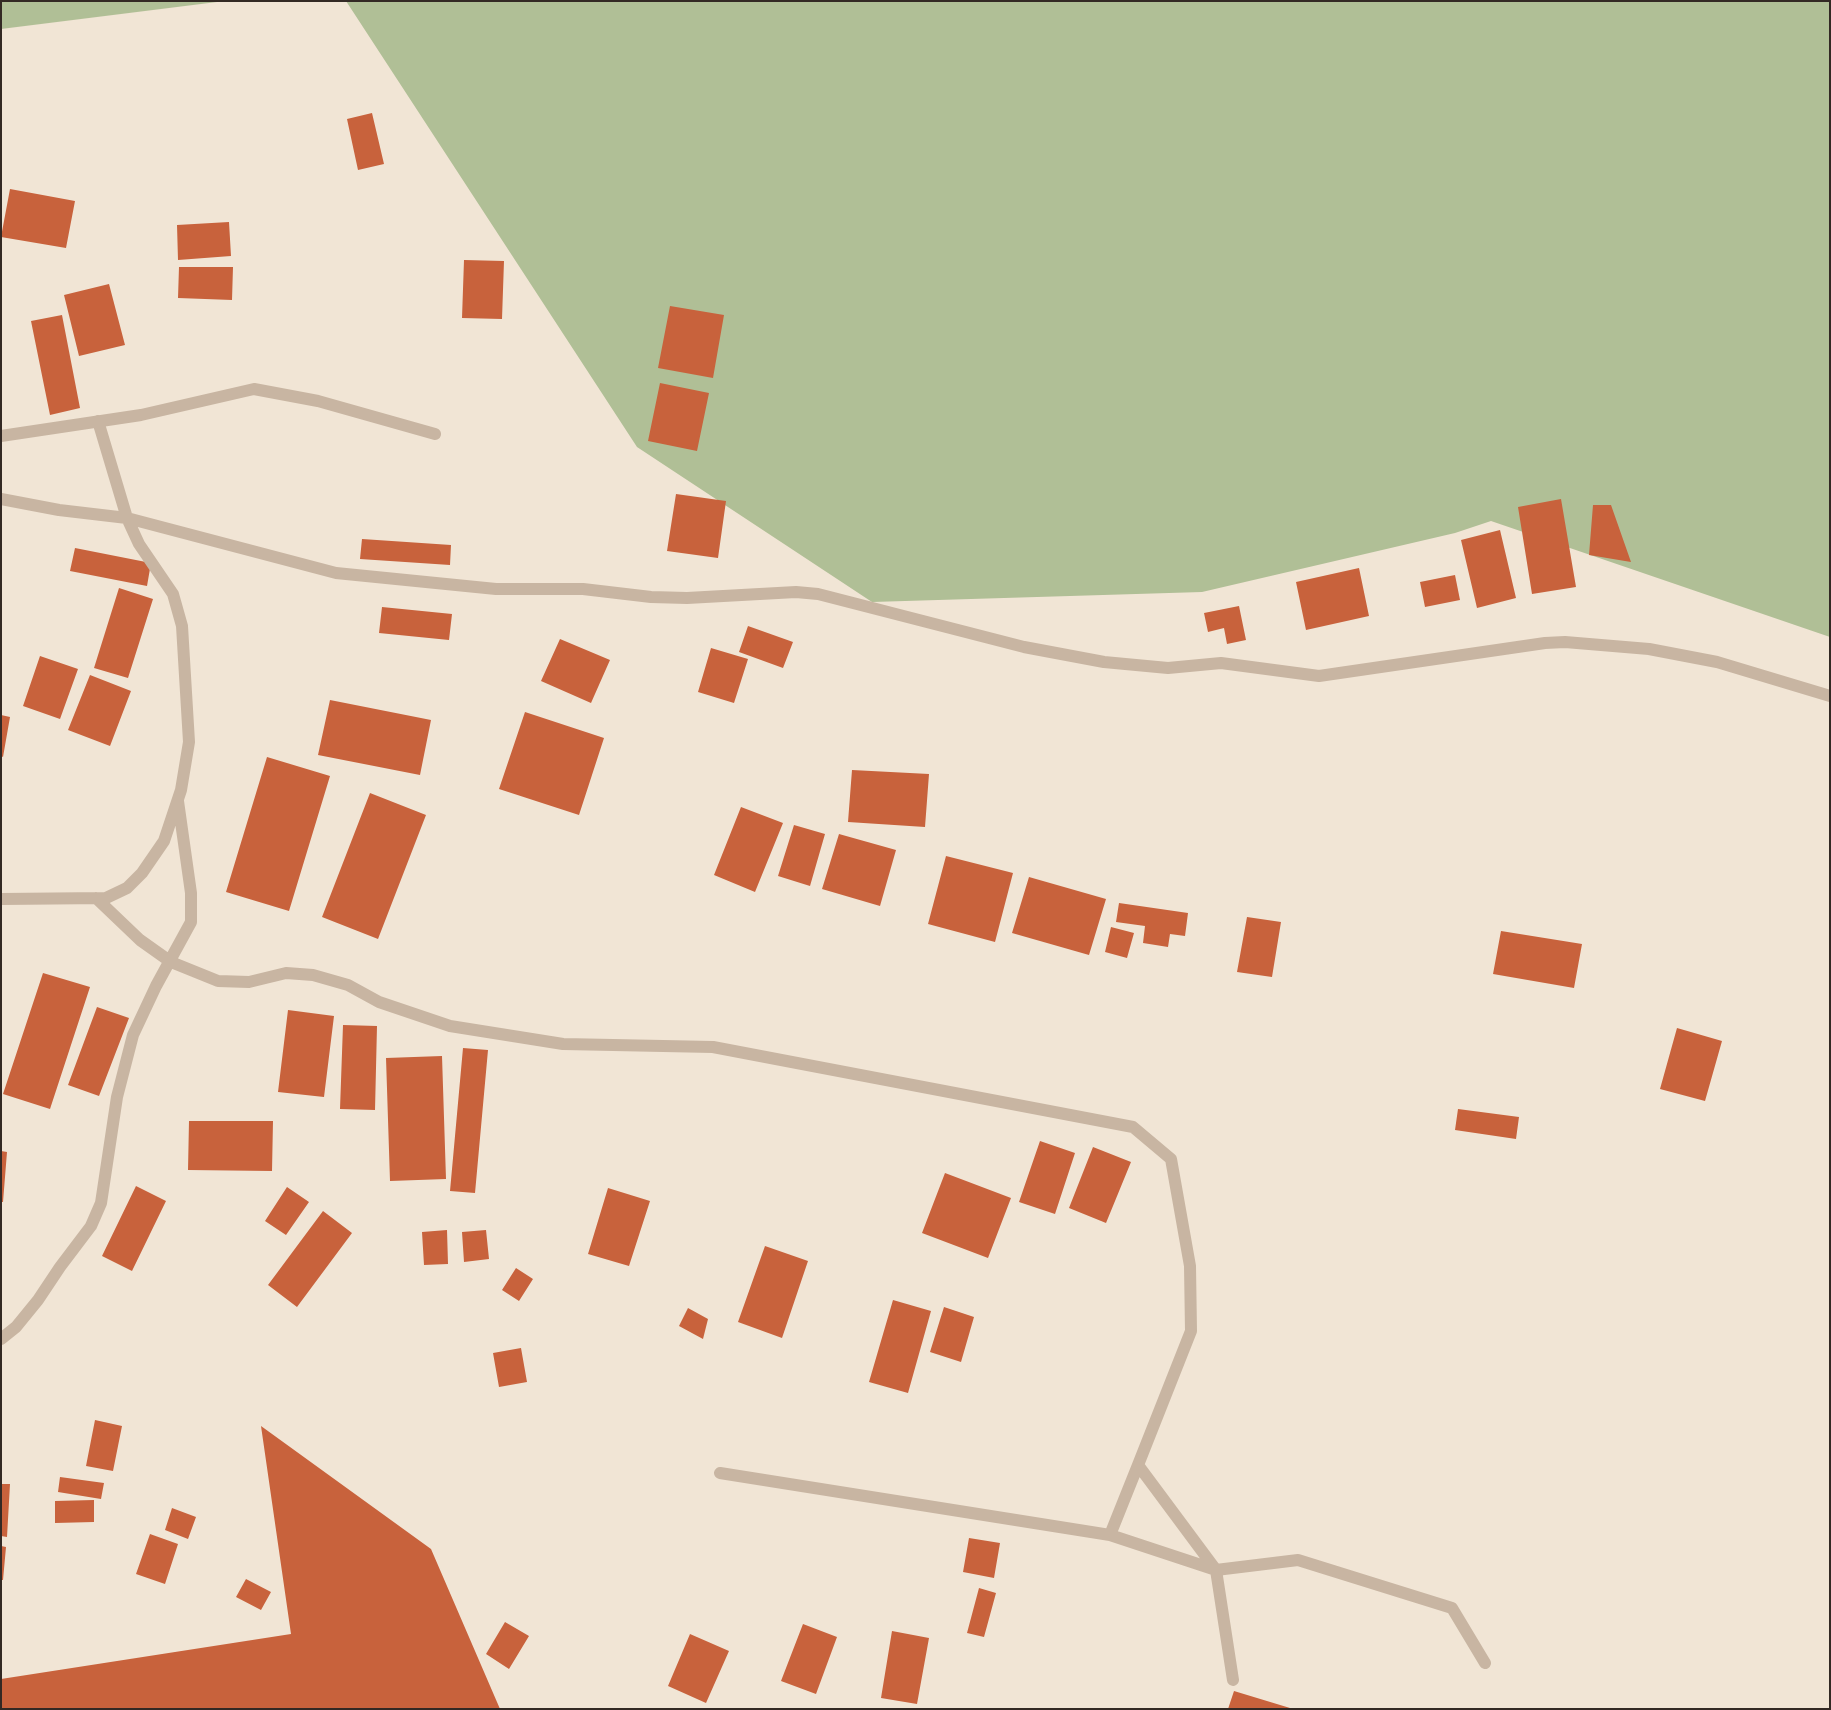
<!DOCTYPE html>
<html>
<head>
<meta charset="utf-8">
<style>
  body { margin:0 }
  #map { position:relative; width:1831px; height:1710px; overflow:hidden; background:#f1e5d5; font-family:"Golos Text",sans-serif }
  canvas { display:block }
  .frame { position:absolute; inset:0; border:2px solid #332924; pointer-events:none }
</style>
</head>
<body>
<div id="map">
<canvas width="1831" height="1710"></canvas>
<div class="frame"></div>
</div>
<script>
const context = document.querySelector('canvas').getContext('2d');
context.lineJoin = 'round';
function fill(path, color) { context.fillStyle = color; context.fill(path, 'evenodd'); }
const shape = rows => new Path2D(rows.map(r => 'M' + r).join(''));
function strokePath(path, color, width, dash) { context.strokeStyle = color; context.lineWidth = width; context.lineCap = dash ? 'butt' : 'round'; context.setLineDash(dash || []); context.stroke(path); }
const green = shape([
  [1,1,225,1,1,29],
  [346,1,1830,1,1830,637,1491,521,1455,533,1202,592,872,602,637,447]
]);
const building = shape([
  [372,113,384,164,358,170,347,119],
  [10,189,75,201,66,248,1,237],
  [229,222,231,256,178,260,177,225],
  [464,260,504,261,502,319,462,318],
  [179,267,233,267,232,300,178,298],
  [109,284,125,345,79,356,64,295],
  [670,306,724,315,713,378,658,368],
  [62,315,80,408,50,415,31,321],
  [660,383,709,393,697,451,648,441],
  [676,494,726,501,718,558,667,551],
  [1561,499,1576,587,1532,594,1518,507],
  [1593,505,1611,505,1631,562,1589,555],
  [1500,530,1516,598,1477,608,1461,540],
  [362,539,451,545,450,565,360,559],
  [75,548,151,563,147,586,70,571],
  [1359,568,1369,616,1306,630,1296,582],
  [1455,575,1460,600,1425,607,1420,582],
  [119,588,153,599,128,678,94,668],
  [1239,606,1246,640,1227,644,1224,628,1208,632,1204,613],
  [382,607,452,614,449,640,379,633],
  [748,626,793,642,783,668,739,652],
  [560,639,610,660,591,703,541,681],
  [711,648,748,659,734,703,698,692],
  [40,656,78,669,60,719,23,706],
  [90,675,131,691,110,746,68,730],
  [330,700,431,720,420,775,318,755],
  [525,712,604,738,579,815,499,789],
  [1,715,10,717,3,757,1,756],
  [267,757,330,776,289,911,226,892],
  [852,770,929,774,925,827,848,822],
  [370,793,426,815,378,939,322,917],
  [741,807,783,823,755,892,714,875],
  [794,825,825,834,810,886,778,876],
  [839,834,896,850,880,906,822,889],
  [946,856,1013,873,995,942,928,924],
  [1029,877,1106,899,1089,955,1012,933],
  [1119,903,1188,913,1185,936,1170,934,1168,947,1143,943,1145,926,1116,922],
  [1247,917,1281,922,1272,977,1237,972],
  [1111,927,1134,933,1127,958,1105,952],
  [1501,931,1582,944,1574,988,1493,974],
  [43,973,90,987,50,1109,3,1094],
  [97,1007,129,1018,99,1096,68,1085],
  [288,1010,334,1016,324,1097,278,1092],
  [343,1025,377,1026,375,1110,340,1109],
  [1677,1028,1722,1041,1705,1101,1660,1089],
  [463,1048,488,1050,475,1193,450,1191],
  [442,1056,446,1179,390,1181,386,1058],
  [1458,1109,1519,1117,1516,1139,1455,1130],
  [189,1121,273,1121,272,1171,188,1170],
  [1040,1141,1075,1153,1055,1214,1019,1202],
  [1093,1147,1131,1162,1106,1223,1069,1208],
  [1,1151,7,1152,3,1202,1,1202],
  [945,1173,1011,1198,988,1258,922,1233],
  [136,1186,166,1201,132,1271,102,1256],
  [287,1187,309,1202,286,1235,265,1221],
  [608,1188,650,1201,629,1266,588,1254],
  [323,1211,352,1233,297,1307,268,1285],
  [447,1230,448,1264,424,1265,422,1232],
  [486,1230,489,1259,464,1262,462,1232],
  [765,1246,808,1261,782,1338,738,1322],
  [516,1268,533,1279,519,1301,502,1290],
  [893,1300,931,1311,908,1393,869,1382],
  [944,1307,974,1317,961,1362,930,1352],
  [688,1308,708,1319,703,1339,679,1326],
  [521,1348,527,1382,499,1387,493,1353],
  [95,1420,122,1426,113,1471,86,1466],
  [261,1426,431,1549,500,1709,1,1709,1,1679,291,1634],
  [60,1477,104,1483,101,1499,58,1492],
  [1,1484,10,1484,7,1537,1,1536],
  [94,1500,94,1522,55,1523,55,1501],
  [172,1508,196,1517,188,1539,165,1530],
  [150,1534,178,1544,165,1584,136,1574],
  [969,1538,1000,1543,994,1578,963,1572],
  [1,1546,6,1547,3,1580,1,1580],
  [246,1579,271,1592,261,1610,236,1597],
  [979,1588,996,1593,984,1637,967,1633],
  [505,1622,529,1636,509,1669,486,1654],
  [803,1624,837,1637,816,1694,781,1681],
  [892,1631,929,1638,917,1704,881,1698],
  [690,1634,729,1651,706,1703,668,1686],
  [1234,1691,1290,1708,1290,1709,1228,1709]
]);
const street = shape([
  [1,436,141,415,254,389,318,401,435,434],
  [1,499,59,510,127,518,336,573,496,589,583,589,651,597,687,598,796,592,818,594,1024,647,1104,662,1168,668,1221,663,1319,676,1545,643,1565,642,1649,649,1717,662,1830,696],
  [96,898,140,940,171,962,218,981,249,982,286,973,313,975,348,985,379,1002,450,1026,563,1044,713,1047,1133,1127,1171,1159,1190,1266,1191,1331,1138,1465,1110,1535,1216,1570,1138,1465],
  [1,899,106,898,127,888,142,873,164,841,181,790,189,742,182,626,173,594,139,544,127,518,98,421],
  [1,1339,16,1327,38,1300,60,1267,91,1226,101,1203,117,1097,133,1035,156,986,191,922,191,893,178,801],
  [720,1473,1110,1535],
  [1233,1680,1216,1570,1298,1560,1452,1608,1485,1663]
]);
fill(green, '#b0bf96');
fill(building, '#c8623c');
strokePath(street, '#c8b5a2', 12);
</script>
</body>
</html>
